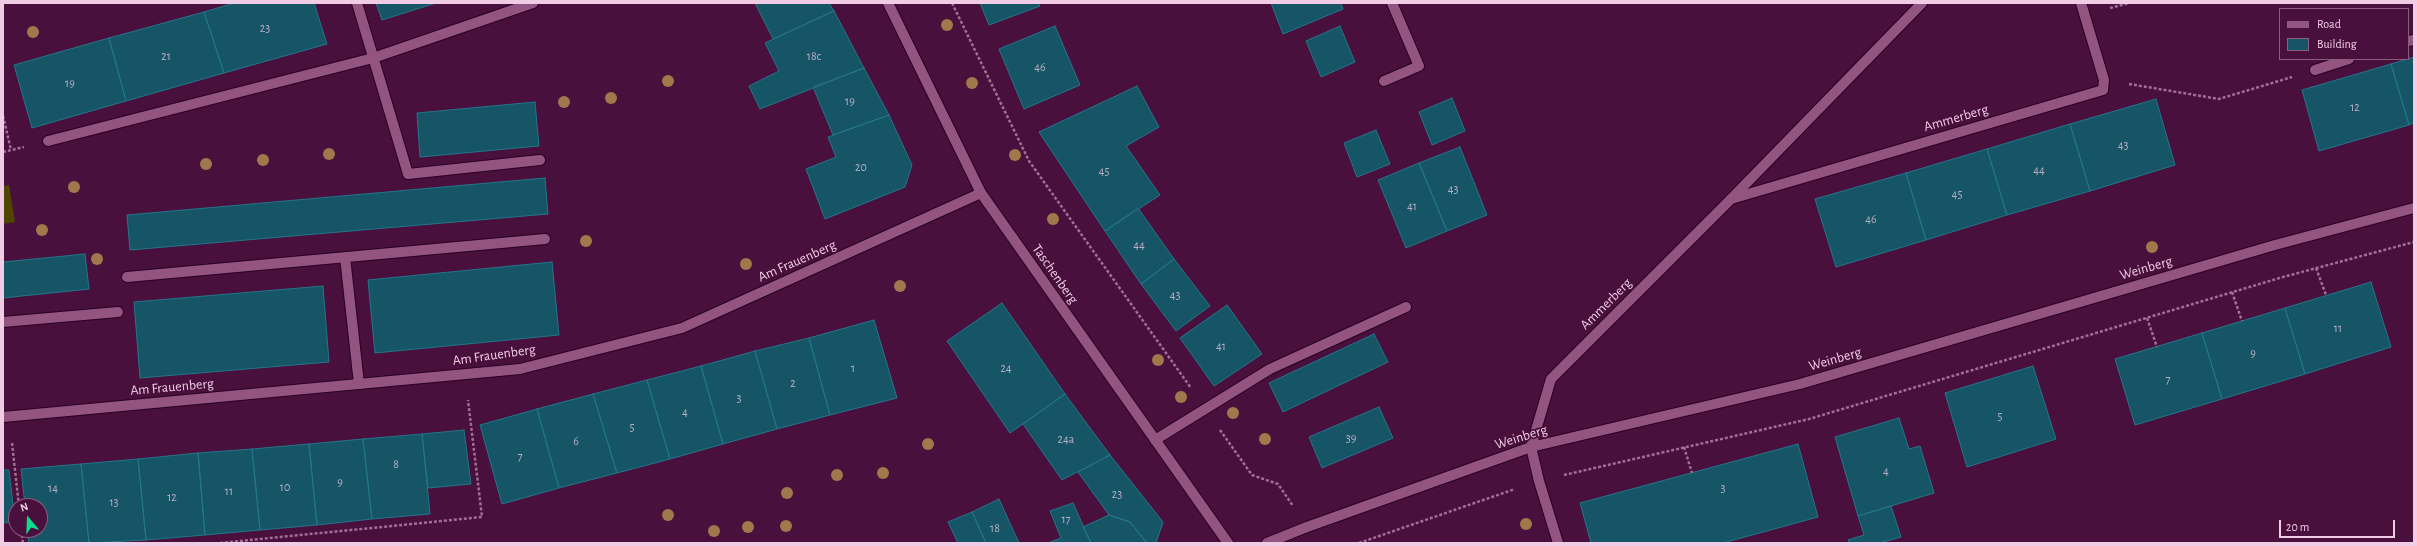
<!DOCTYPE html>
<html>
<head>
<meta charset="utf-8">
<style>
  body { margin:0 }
  #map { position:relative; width:2417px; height:546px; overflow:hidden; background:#490f3d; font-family:"Alegreya Sans",sans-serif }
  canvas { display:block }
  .frame { position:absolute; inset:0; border:4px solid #f1cce5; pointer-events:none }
  .legend { position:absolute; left:2279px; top:8px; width:130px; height:52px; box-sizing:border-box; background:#490f3d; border:1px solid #8c5b80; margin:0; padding:5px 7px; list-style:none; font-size:12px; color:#f1cce5 }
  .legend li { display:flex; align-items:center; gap:8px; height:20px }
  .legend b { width:20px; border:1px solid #8c5b80 }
  .north { position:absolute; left:8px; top:498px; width:40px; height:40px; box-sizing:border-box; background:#490f3d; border:1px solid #8c5b80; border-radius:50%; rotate:341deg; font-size:11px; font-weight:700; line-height:16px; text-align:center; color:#f1cce5 }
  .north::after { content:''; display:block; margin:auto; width:14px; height:18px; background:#0fd98a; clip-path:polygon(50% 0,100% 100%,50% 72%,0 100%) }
  .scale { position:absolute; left:2279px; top:520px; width:116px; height:18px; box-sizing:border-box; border:2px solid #f1cce5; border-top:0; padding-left:5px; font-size:12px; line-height:14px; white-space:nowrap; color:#f1cce5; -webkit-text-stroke:3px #490f3d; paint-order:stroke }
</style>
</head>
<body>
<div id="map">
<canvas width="2417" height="546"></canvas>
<div class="frame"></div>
<ul class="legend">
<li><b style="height:5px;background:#945482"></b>Road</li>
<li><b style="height:11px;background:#165565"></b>Building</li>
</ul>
<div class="north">N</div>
<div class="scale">20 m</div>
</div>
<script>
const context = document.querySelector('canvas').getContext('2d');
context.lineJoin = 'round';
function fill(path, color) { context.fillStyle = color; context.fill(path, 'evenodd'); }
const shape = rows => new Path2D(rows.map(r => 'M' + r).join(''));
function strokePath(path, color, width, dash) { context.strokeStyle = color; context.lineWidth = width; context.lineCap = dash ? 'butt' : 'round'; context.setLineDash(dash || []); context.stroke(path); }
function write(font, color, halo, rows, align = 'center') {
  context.font = font + ' "Alegreya Sans",sans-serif'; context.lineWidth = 3.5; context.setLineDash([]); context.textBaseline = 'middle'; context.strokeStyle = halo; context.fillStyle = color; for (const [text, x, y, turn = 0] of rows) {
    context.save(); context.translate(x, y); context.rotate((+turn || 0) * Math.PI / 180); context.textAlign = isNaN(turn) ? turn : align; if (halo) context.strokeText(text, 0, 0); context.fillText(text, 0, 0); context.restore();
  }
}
const green = shape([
  [9,185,15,222,3,224,3,186]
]);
const building = shape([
  [234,3,314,3,327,44,224,73,204,12,234,3],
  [376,3,436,3,382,20,376,3],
  [755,3,829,3,834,11,773,39,755,3],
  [980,3,1038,3,1040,6,989,25,980,3],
  [1271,3,1341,3,1343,9,1283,34,1271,3],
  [834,11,864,68,760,109,749,86,779,71,765,43,834,11],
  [204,12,224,73,126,101,109,38,204,12],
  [1055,26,1080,85,1024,109,999,49,1055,26],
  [1340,26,1355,62,1321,77,1306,41,1340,26],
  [109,38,126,101,32,128,14,65,109,38],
  [2414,57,2414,123,2409,125,2391,64,2414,57],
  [2391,64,2409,125,2319,151,2302,90,2391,64],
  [864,68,889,115,833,135,813,87,864,68],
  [1137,86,1159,127,1126,146,1160,195,1105,231,1039,132,1137,86],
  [1452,98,1465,131,1432,145,1419,112,1452,98],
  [2156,99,2175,165,2090,191,2070,124,2156,99],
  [535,102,539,146,420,157,417,113,535,102],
  [889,115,912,165,905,187,825,219,806,169,836,157,828,137,889,115],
  [2070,124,2090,191,2007,215,1987,149,2070,124],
  [1376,130,1390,164,1357,177,1344,143,1376,130],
  [1460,147,1487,215,1447,231,1419,163,1460,147],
  [1987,149,2007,215,1926,240,1906,173,1987,149],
  [1419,163,1447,231,1406,248,1378,180,1419,163],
  [1906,173,1926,240,1836,267,1815,199,1906,173],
  [545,178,548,214,130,250,127,215,545,178],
  [1138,208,1174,259,1141,284,1105,231,1138,208],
  [85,254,89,289,3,298,3,262,85,254],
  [1174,259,1210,306,1176,331,1141,284,1174,259],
  [552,262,559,335,375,353,368,280,552,262],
  [2371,282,2391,347,2305,374,2285,308,2371,282],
  [323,286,329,362,140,378,134,302,323,286],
  [1002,303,1065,394,1010,433,947,341,1002,303],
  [1227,305,1262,354,1214,386,1180,338,1227,305],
  [2285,308,2305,374,2222,399,2202,333,2285,308],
  [874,320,897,398,830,415,809,338,874,320],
  [2202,333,2222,399,2135,425,2115,359,2202,333],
  [1374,334,1388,362,1283,412,1269,383,1374,334],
  [809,338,830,415,777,429,755,351,809,338],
  [755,351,777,429,723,444,701,366,755,351],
  [701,366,723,444,670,459,647,380,701,366],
  [2033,366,2056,439,1967,467,1945,393,2033,366],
  [647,380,670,459,617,473,593,394,647,380],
  [593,394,617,473,559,488,537,409,593,394],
  [1065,394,1110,455,1062,480,1023,424,1065,394],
  [1379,407,1393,438,1322,468,1309,437,1379,407],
  [537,409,559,488,502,504,480,425,537,409],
  [1899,418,1909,449,1920,446,1934,493,1858,516,1835,437,1899,418],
  [464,430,471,484,428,488,422,434,464,430],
  [422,434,430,514,372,519,363,439,422,434],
  [363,439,372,519,317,525,309,444,363,439],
  [309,444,317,525,260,530,252,449,309,444],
  [1798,444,1818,517,1723,543,1591,543,1580,503,1798,444],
  [252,449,260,530,205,535,198,453,252,449],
  [198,453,205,535,146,540,138,459,198,453],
  [1110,455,1163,522,1156,543,1147,543,1130,522,1109,515,1078,472,1110,455],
  [138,459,146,540,89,543,81,464,138,459],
  [81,464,89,543,29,543,27,530,40,530,40,506,25,506,21,469,81,464],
  [3,470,9,470,15,522,3,523,3,470],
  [999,499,1019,543,986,543,972,512,999,499],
  [1073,503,1091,543,1048,543,1061,538,1050,511,1073,503],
  [1891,506,1901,537,1880,543,1849,543,1848,540,1864,535,1858,516,1891,506],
  [972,512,986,543,958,543,948,522,972,512],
  [1109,515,1130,522,1147,543,1091,543,1083,527,1109,515]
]);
const path = shape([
  [952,3,1029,161,1191,388],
  [2110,8,2129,3],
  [2129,84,2219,99,2292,77],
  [3,116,11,150],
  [3,152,24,147],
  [2316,268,2326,295],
  [2232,292,2242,321],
  [2147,318,2157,347],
  [1220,430,1252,475,1278,484,1293,506],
  [12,443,19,506],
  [1684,447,1692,473],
  [1564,475,1809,419,2283,277,2414,242],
  [21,530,23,543],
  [220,543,482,517,468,400],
  [1359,543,1515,489]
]);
const lane = shape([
  [357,3,408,174,540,160],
  [2408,41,2414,40],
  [2315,70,2349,59],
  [48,141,373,58,533,3],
  [1731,199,2103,90,2104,80,2081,3],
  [345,257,359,384],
  [127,277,545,239],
  [3,322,118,312],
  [1155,440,1270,369,1406,307],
  [1531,447,1539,481,1558,543]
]);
const street = shape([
  [1384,81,1419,66,1392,3],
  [3,417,520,369,682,328,981,193],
  [1531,447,1551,379,1731,199,1922,3],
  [1267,543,1307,527,1531,447,1800,384,2275,245,2414,208]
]);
const secondary = shape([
  [888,3,981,193,1228,543]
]);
const trees = [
  [947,25],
  [33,32],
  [668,81],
  [972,83],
  [611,98],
  [564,102],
  [329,154],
  [1015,155],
  [263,160],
  [206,164],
  [74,187],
  [1053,219],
  [42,230],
  [586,241],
  [2152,247],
  [97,259],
  [746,264],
  [900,286],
  [1158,360],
  [1181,397],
  [1233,413],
  [1265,439],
  [928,444],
  [883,473],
  [837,475],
  [787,493],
  [668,515],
  [1526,524],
  [786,526],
  [748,527],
  [714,531]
];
const numberNames = [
  ["23",265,28],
  ["21",166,56],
  ["18c",814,56],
  ["46",1040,67],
  ["19",70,83],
  ["19",850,101],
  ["12",2355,107],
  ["43",2123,145],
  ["20",861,167],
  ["44",2039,170],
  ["45",1104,171],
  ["43",1453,189],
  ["45",1957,194],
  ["41",1412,206],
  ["46",1871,219],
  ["44",1139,245],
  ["43",1175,295],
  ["11",2338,328],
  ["41",1221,346],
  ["9",2253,353],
  ["1",853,368],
  ["24",1006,368],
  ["7",2168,379],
  ["2",793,383],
  ["3",739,398],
  ["4",685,412],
  ["5",2000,416],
  ["5",632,427],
  ["39",1351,438],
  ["24a",1066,439],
  ["6",576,441],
  ["7",520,456],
  ["8",396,464],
  ["4",1886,471],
  ["9",340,482],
  ["10",285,487],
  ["14",53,488],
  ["3",1723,488],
  ["11",229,491],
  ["23",1117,494],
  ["12",172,497],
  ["13",114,502],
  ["17",1066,519],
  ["18",995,528]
];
const streetNames = [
  ["Ammerberg",1956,118,-16],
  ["Am Frauenberg",797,261,-24],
  ["Weinberg",2146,268,-16],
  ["Taschenberg",1055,274,55],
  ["Ammerberg",1606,304,-45],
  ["Am Frauenberg",494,355,-8],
  ["Weinberg",1835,359,-16],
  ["Am Frauenberg",172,387,-5],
  ["Weinberg",1521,437,-17]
];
fill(green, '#504500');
fill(building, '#165565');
strokePath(building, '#23778b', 1);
strokePath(lane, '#290020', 12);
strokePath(street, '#290020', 12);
strokePath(secondary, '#290020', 12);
strokePath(path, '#a07094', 2.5, [3, 2]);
strokePath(lane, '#945482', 10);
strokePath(street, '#945482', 10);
strokePath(secondary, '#945482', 10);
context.fillStyle = '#9f784b';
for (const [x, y] of trees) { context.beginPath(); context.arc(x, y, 6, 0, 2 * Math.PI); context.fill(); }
write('12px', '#baaec5', null, numberNames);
write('14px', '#f1cce5', '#490f3d', streetNames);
</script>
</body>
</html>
